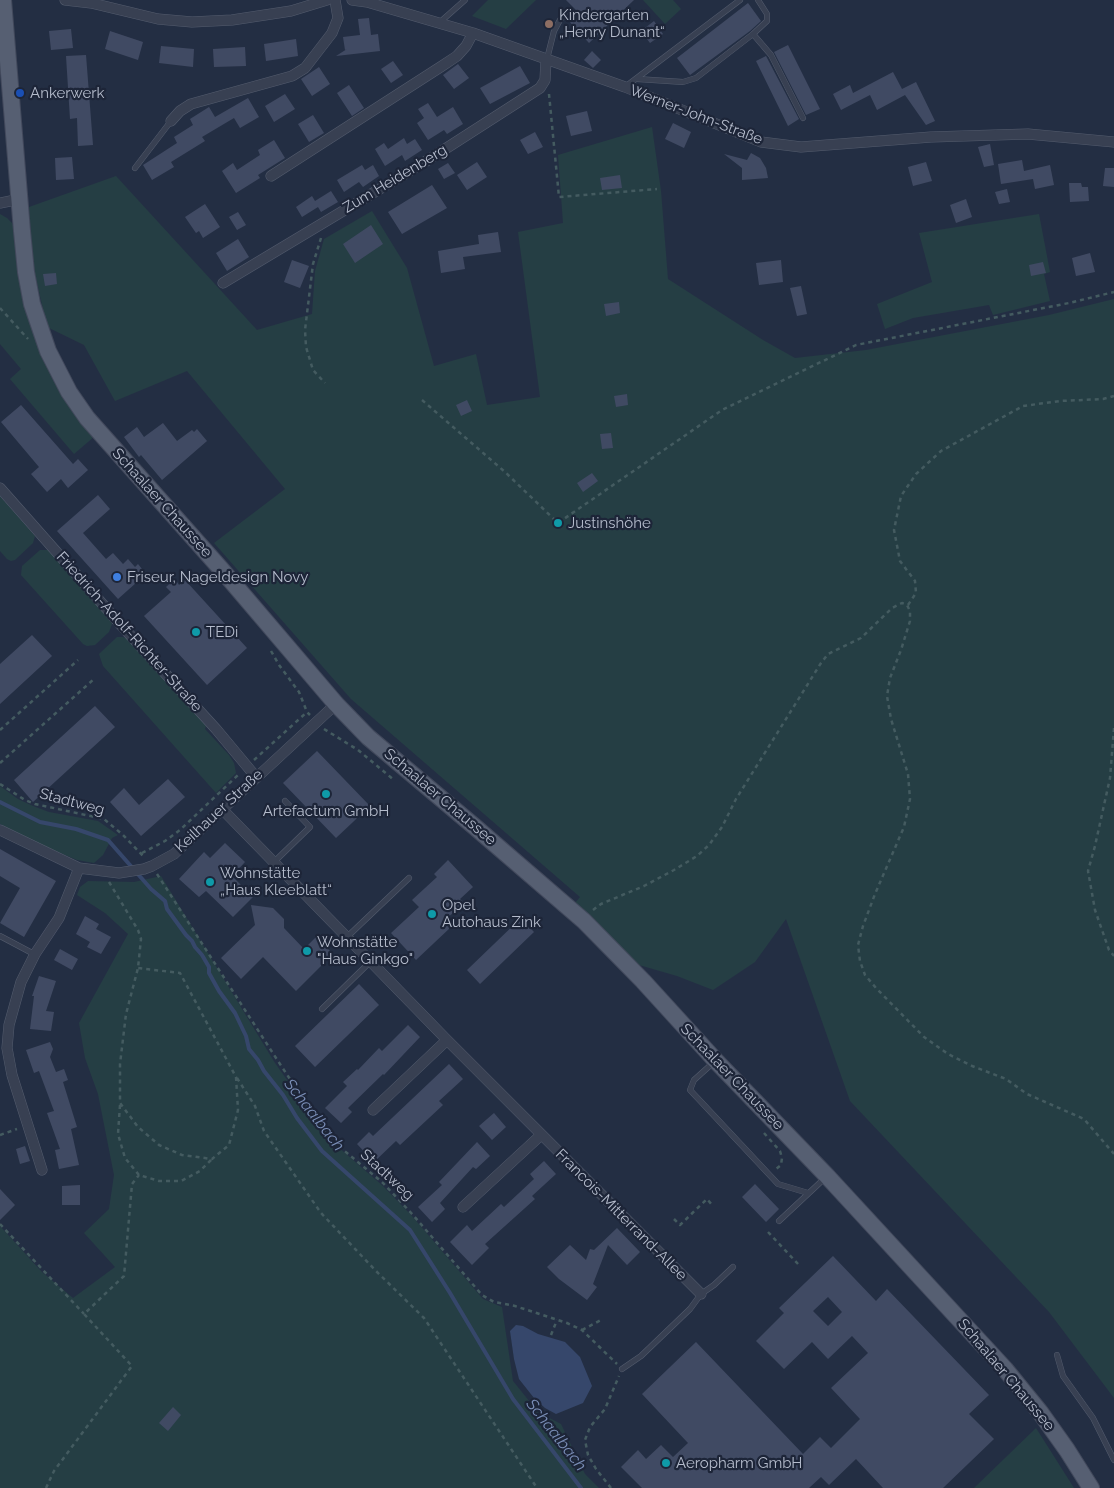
<!DOCTYPE html>
<html>
<head>
<meta charset="utf-8">
<style>
  body { margin:0 }
  canvas { display:block; background:#232e43 }
</style>
</head>
<body>
<canvas width="1114" height="1488"></canvas>
<script>
const context = document.querySelector('canvas').getContext('2d');
context.lineJoin = 'round';
function fill(path, color) { context.fillStyle = color; context.fill(path, 'evenodd'); }
const shape = rows => new Path2D(rows.map(r => 'M' + r).join(''));
function strokePath(path, color, width, dash) { context.strokeStyle = color; context.lineWidth = width; context.lineCap = dash ? 'butt' : 'round'; context.setLineDash(dash || []); context.stroke(path); }
function write(font, color, halo, rows, align = 'center') {
  context.font = font + ' Raleway,sans-serif'; context.lineWidth = 4.5; context.setLineDash([]); context.textBaseline = 'middle'; context.strokeStyle = halo; context.fillStyle = color; for (const [text, x, y, turn = 0] of rows) {
    context.save(); context.translate(x, y); context.rotate((+turn || 0) * Math.PI / 180); context.textAlign = isNaN(turn) ? turn : align; if (halo) context.strokeText(text, 0, 0); context.fillText(text, 0, 0); context.restore();
  }
}
const green = shape([
  [488,0,536,0,506,29,472,16],
  [643,0,673,0,681,9,665,24],
  [652,127,661,191,668,279,763,340,795,358,866,350,1049,315,1114,299,1114,1398,1049,1312,850,1101,786,919,755,962,713,990,677,976,639,965,575,903,580,897,351,699,214,543,285,489,187,371,115,401,84,345,47,327,33,265,29,207,116,176,257,330,312,314,315,271,324,239,372,211,407,268,434,366,476,354,487,405,540,397,518,232,563,223,558,155],
  [0,214,7,218,12,223,15,230,17,262,95,436,74,454,10,379,21,369,0,344],
  [1039,214,1050,272,1044,274,1050,301,993,315,989,305,913,318,885,329,877,304,932,282,919,233],
  [0,496,35,536,33,543,15,560,11,561,7,559,0,551],
  [40,550,48,550,51,552,111,620,112,624,109,632,95,645,87,646,83,644,21,575,22,566],
  [117,637,123,637,128,639,206,726,205,729,229,755,234,763,236,773,216,793,103,666,99,654],
  [0,786,18,799,33,806,49,812,98,821,118,835,112,838,103,855,94,863,77,860,48,848,0,824],
  [161,876,275,1063,330,1140,383,1186,412,1216,483,1299,502,1307,513,1381,538,1412,561,1424,585,1474,599,1488,0,1488,0,1226,42,1272,73,1298,115,1267,84,1233,109,1209,114,1175,98,1094,85,1058,79,1023,128,934,105,913,77,895,80,887,88,881,134,882],
  [1036,1428,1074,1488,974,1488]
]);
const water = shape([
  [516,1325,523,1326,538,1334,565,1342,580,1357,592,1386,583,1403,556,1414,545,1408,534,1398,519,1379,514,1359,510,1331]
]);
const stream = shape([
  [0,802,40,822,76,829,108,840,151,889,165,901,167,909,186,935,192,941,195,947,202,955,209,967,209,973,219,991,235,1013,246,1036,249,1049,258,1060,264,1071,283,1095,297,1118,322,1151,410,1230,450,1293,513,1399,581,1488]
]);
const building = shape([
  [566,0,634,0,589,43,567,19,576,10],
  [748,3,761,21,750,31,690,75,677,58],
  [369,18,371,35,378,34,380,51,336,56,347,49,345,50,343,37,360,35,358,19],
  [654,21,663,34,650,43,641,31],
  [71,29,73,48,51,50,49,31],
  [110,31,143,42,138,60,105,49],
  [296,39,298,56,266,61,264,44],
  [788,45,820,109,806,115,774,52],
  [161,46,194,49,193,67,159,63],
  [245,47,246,66,214,67,213,49],
  [592,51,601,60,593,68,584,60],
  [86,55,93,145,78,146,77,118,70,119,66,56],
  [766,56,799,119,788,126,756,61],
  [393,61,403,75,391,83,381,69],
  [458,64,469,78,454,89,443,75],
  [520,66,530,83,490,104,480,88],
  [319,67,330,84,312,96,301,79],
  [893,72,902,89,916,82,935,121,926,125,905,95,877,110,870,95,841,110,833,94,850,85,853,93],
  [349,85,364,108,352,116,337,93],
  [285,94,295,109,274,122,265,106],
  [248,98,259,117,240,128,234,118,202,137,205,141,171,162,174,167,152,180,143,165,177,143,174,137,193,125,190,119,209,107,215,117],
  [428,103,437,117,453,107,463,124,447,134,444,130,428,140,417,123,424,118,418,109],
  [587,111,592,131,571,136,566,116],
  [313,115,324,133,309,142,298,124],
  [673,123,691,132,684,148,665,139],
  [535,132,543,147,528,154,520,140],
  [404,138,407,144,415,139,422,150,405,161,402,155,385,166,375,149,384,143,388,149],
  [274,140,285,158,258,175,260,178,236,193,222,171,233,163,237,170,260,155,258,150],
  [990,144,994,165,984,167,978,147],
  [751,153,760,158,766,168,768,178,742,180,742,168,724,154,747,160],
  [72,157,74,179,56,180,55,158],
  [1022,160,1024,171,1050,165,1054,185,1035,189,1033,179,1001,184,998,164],
  [477,162,487,177,467,190,457,175],
  [926,162,932,181,913,186,908,167],
  [448,163,455,173,444,179,438,169],
  [362,165,365,170,373,165,379,176,363,187,359,182,344,192,337,180],
  [1105,168,1114,168,1114,187,1103,186],
  [620,175,622,188,602,190,600,178],
  [1069,183,1081,183,1082,187,1088,187,1089,201,1070,202],
  [432,185,447,208,402,234,388,212],
  [1007,189,1010,202,999,204,995,192],
  [331,191,338,202,321,212,318,207,302,217,296,207,312,196,315,201],
  [966,199,972,217,956,223,950,205],
  [205,204,220,227,203,238,199,231,196,233,185,217],
  [238,212,246,225,237,230,229,217],
  [371,225,383,244,355,263,343,244],
  [498,232,501,252,463,257,465,269,441,273,438,251,479,244,478,235],
  [238,239,249,257,227,271,216,253],
  [1090,253,1095,272,1076,276,1072,258],
  [292,260,309,266,300,288,284,282],
  [781,260,783,282,759,285,756,263],
  [1043,262,1046,273,1031,276,1029,265],
  [56,273,57,284,45,286,43,274],
  [801,286,807,314,797,316,790,288],
  [619,302,620,313,606,316,604,304],
  [627,394,628,405,616,407,614,396],
  [467,400,472,411,461,416,456,405],
  [21,405,73,464,78,459,88,470,68,488,61,479,47,492,31,474,39,467,1,422],
  [163,423,177,441,192,430,194,432,197,429,207,441,162,480,141,455,139,457,124,437,137,427,144,437],
  [611,433,613,448,602,449,600,434],
  [592,473,598,481,583,492,577,483],
  [98,495,110,509,83,533,106,559,113,553,123,564,128,559,135,567,138,564,146,574,118,599,57,531],
  [175,579,179,585,185,580,247,648,207,685,144,616,171,592,166,587],
  [32,635,52,656,0,704,0,664],
  [95,706,115,727,33,802,14,780],
  [317,751,370,806,336,838,283,783],
  [168,779,185,797,141,836,110,802,124,788,139,805],
  [225,843,245,862,232,876,253,897,233,917,206,891,199,897,179,879,204,852,210,858],
  [0,849,56,881,24,937,0,923,20,888,0,876],
  [448,860,473,887,460,899,464,903,445,920,451,927,416,960,391,933,419,907,412,900,437,877,434,874],
  [251,905,273,908,284,919,284,928,304,949,316,937,333,954,296,991,263,957,241,979,221,958,255,925],
  [85,916,99,924,96,929,111,937,101,954,87,947,90,942,76,934],
  [521,918,534,932,480,984,467,970],
  [60,949,78,959,72,970,54,960],
  [39,976,56,981,46,1011,54,1012,51,1031,30,1029,34,996,32,996],
  [359,984,379,1005,315,1067,295,1046],
  [408,1025,420,1037,384,1075,383,1074,348,1108,352,1112,341,1123,325,1108,347,1086,343,1082,357,1069,358,1070,379,1048,382,1051],
  [50,1042,53,1049,50,1057,56,1072,64,1069,68,1080,63,1082,77,1127,71,1129,79,1165,59,1169,55,1150,60,1149,47,1113,54,1111,39,1071,34,1073,26,1050],
  [449,1064,463,1079,439,1101,443,1105,400,1145,396,1141,374,1162,357,1144,369,1132,373,1136],
  [494,1113,506,1127,492,1140,479,1126],
  [477,1142,490,1156,476,1169,473,1167,440,1203,445,1209,432,1222,418,1207,442,1185,439,1182],
  [25,1146,30,1161,20,1164,16,1149],
  [544,1161,556,1174,532,1196,535,1199,485,1244,489,1248,472,1265,450,1242,467,1225,472,1231,501,1204,504,1207,534,1179,530,1174],
  [755,1184,779,1209,766,1222,742,1197],
  [80,1185,80,1205,62,1205,62,1186],
  [0,1189,15,1205,0,1220],
  [617,1228,640,1252,627,1265,608,1245,593,1284,597,1287,587,1300,559,1279,547,1267,570,1245,586,1260,590,1249,594,1250],
  [833,1256,876,1301,887,1289,989,1395,969,1414,994,1439,943,1488,883,1488,856,1459,829,1485,821,1477,809,1488,642,1488,621,1467,638,1450,646,1459,661,1445,673,1457,688,1443,642,1394,696,1342,803,1454,820,1437,831,1448,860,1419,831,1388,868,1353,852,1336,828,1359,812,1342,784,1369,756,1341,784,1313,779,1308],
  [828,1297,842,1312,828,1326,813,1311],
  [173,1407,181,1415,168,1431,159,1423]
]);
const path = shape([
  [549,94,559,197,657,189],
  [321,238,313,264,305,330,306,347,313,370,325,383],
  [0,308,28,339],
  [422,400,505,472,558,523,722,410,856,345,1069,303,1114,292],
  [908,605,916,593,915,581,900,561,894,530,901,496,916,474,941,451,1023,406,1060,401,1103,399,1114,396],
  [271,651,279,665,299,692,307,712,310,715],
  [1114,728,1110,778,1095,846,1088,871,1095,910,1109,950,1114,956],
  [324,729,358,750,394,780],
  [0,730,78,660],
  [254,760,307,712],
  [0,763,94,679],
  [0,784,25,800,35,804,104,819,123,835,145,858],
  [142,853,165,841,180,830,239,774],
  [157,874,276,1058,329,1138,383,1183,413,1215,482,1295,494,1302,515,1306,567,1323,582,1330,617,1364],
  [109,882,138,930,141,939,138,968,126,1014,120,1064,120,1103,138,1127,159,1145,182,1155,212,1159,229,1145,238,1110,236,1077,180,973,138,968],
  [593,910,601,904,644,886,674,870,697,856,709,845,722,827,736,799,821,663,828,654,861,638,892,608,902,603,907,605,910,611,910,621,901,650,890,678,887,696,891,719,908,774,910,799,904,827,875,894,863,926,858,945,860,961,865,975,876,988,924,1037,948,1054,972,1066,1006,1079,1027,1094,1084,1119,1114,1154],
  [237,1078,255,1106,264,1131,321,1213,376,1271,424,1318,537,1488],
  [120,1105,118,1134,125,1158,139,1175,159,1181,181,1181,200,1171,211,1160],
  [764,1133,780,1151,782,1158,781,1165,776,1169],
  [0,1135,17,1129],
  [674,1219,680,1225,707,1199,713,1206],
  [0,1224,84,1314],
  [768,1232,798,1264],
  [582,1330,603,1319],
  [551,1335,557,1320],
  [46,1488,54,1471,132,1366,84,1314,124,1276,132,1184,139,1175],
  [611,1488,596,1469,588,1455,585,1440,590,1427,605,1409,619,1376]
]);
const lane = shape([
  [758,0,767,14,767,21,753,34,771,55,803,118],
  [439,23,465,0],
  [547,59,554,31,560,20,567,12],
  [637,79,683,82,696,78,753,34],
  [625,87,740,0],
  [135,168,171,121],
  [274,862,310,827,285,801],
  [0,936,34,954],
  [347,937,409,878],
  [322,1009,370,962],
  [714,1062,694,1080,690,1090,778,1184,808,1193],
  [779,1221,825,1178],
  [1057,1355,1063,1376,1093,1418,1114,1460],
  [622,1369,641,1356,690,1309,701,1294,714,1285,733,1267]
]);
const street = shape([
  [65,0,91,3,158,19,192,22,232,20,291,11,327,0],
  [352,0,367,2,473,33,625,87,761,142,801,147,931,137,1028,134,1114,142],
  [171,121,180,111,191,104,292,76,305,68,332,33,338,18,335,0],
  [271,176,442,66,457,56,466,46,473,33],
  [0,203,20,199],
  [223,283,428,160,540,88,545,80,546,60],
  [0,488,121,625,216,729,256,777],
  [222,809,447,1040,701,1294],
  [0,830,79,868,119,873,144,869,152,866,174,854,336,704],
  [373,1110,447,1040],
  [42,1170,12,1075,7,1048,9,1025,21,982,35,954,59,918,79,868],
  [463,1207,541,1135]
]);
const primary = shape([
  [3,0,22,231,26,272,32,304,48,351,69,392,87,418,221,569,336,704,368,737,475,827,584,921,643,981,715,1060,827,1176,1005,1369,1040,1412,1067,1450,1091,1488]
]);
const markers = [
  [549,24,5,"#8d6e63"],
  [20,93,5,"#1a4fb4"],
  [558,523,5,"#0f9aa8"],
  [117,577,5,"#3f7fe0"],
  [196,632,5,"#0f9aa8"],
  [326,794,5,"#0f9aa8"],
  [210,882,5,"#0f9aa8"],
  [432,914,5,"#0f9aa8"],
  [307,951,5,"#0f9aa8"],
  [666,1463,5,"#0f9aa8"]
];
const poiNames = [
  ["Kindergarten",559,15],
  ["„Henry Dunant“",559,32],
  ["Ankerwerk",30,93],
  ["Justinshöhe",568,523],
  ["Friseur, Nageldesign Novy",127,577],
  ["TEDi",206,632],
  ["Artefactum GmbH",326,811,"center"],
  ["Wohnstätte",220,873],
  ["„Haus Kleeblatt“",220,890],
  ["Opel",442,905],
  ["Autohaus Zink",442,922],
  ["Wohnstätte",317,942],
  ["\"Haus Ginkgo\"",317,959],
  ["Aeropharm GmbH",676,1463]
];
const streetNames = [
  ["Werner-John-Straße",696,115,21],
  ["Zum Heidenberg",395,179,-31],
  ["Schaalaer Chaussee",162,503,48],
  ["Friedrich-Adolf-Richter-Straße",129,632,48],
  ["Schaalaer Chaussee",440,797,40],
  ["Stadtweg",72,802,15],
  ["Keilhauer Straße",219,811,-43],
  ["Schaalaer Chaussee",732,1077,46],
  ["Stadtweg",387,1175,43],
  ["Francois-Mitterrand-Allee",621,1215,45],
  ["Schaalaer Chaussee",1006,1375,50]
];
const waterNames = [
  ["Schaalbach",314,1115,52],
  ["Schaalbach",556,1435,52]
];
fill(green, '#253e44');
fill(water, '#36476b');
strokePath(stream, '#36476b', 4);
fill(building, '#404a63');
strokePath(lane, '#535b6d', 6);
strokePath(street, '#535b6d', 11);
strokePath(primary, '#42495c', 18);
strokePath(path, '#445b60', 2.5, [4, 4]);
strokePath(lane, '#384052', 5);
strokePath(street, '#384052', 10);
strokePath(primary, '#565f72', 16);
for (const [x, y, r, color] of markers) { const dot = new Path2D(); dot.arc(x, y, r, 0, 2 * Math.PI); context.fillStyle = color; context.fill(dot); strokePath(dot, '#1d2538', 2); }
write('15px', '#b5bccc', '#1d2538', poiNames, 'left');
write('15px', '#b5bccc', '#1d2538', streetNames);
write('italic 16px', '#7a8eb7', '#1d2538', waterNames);
</script>
</body>
</html>
